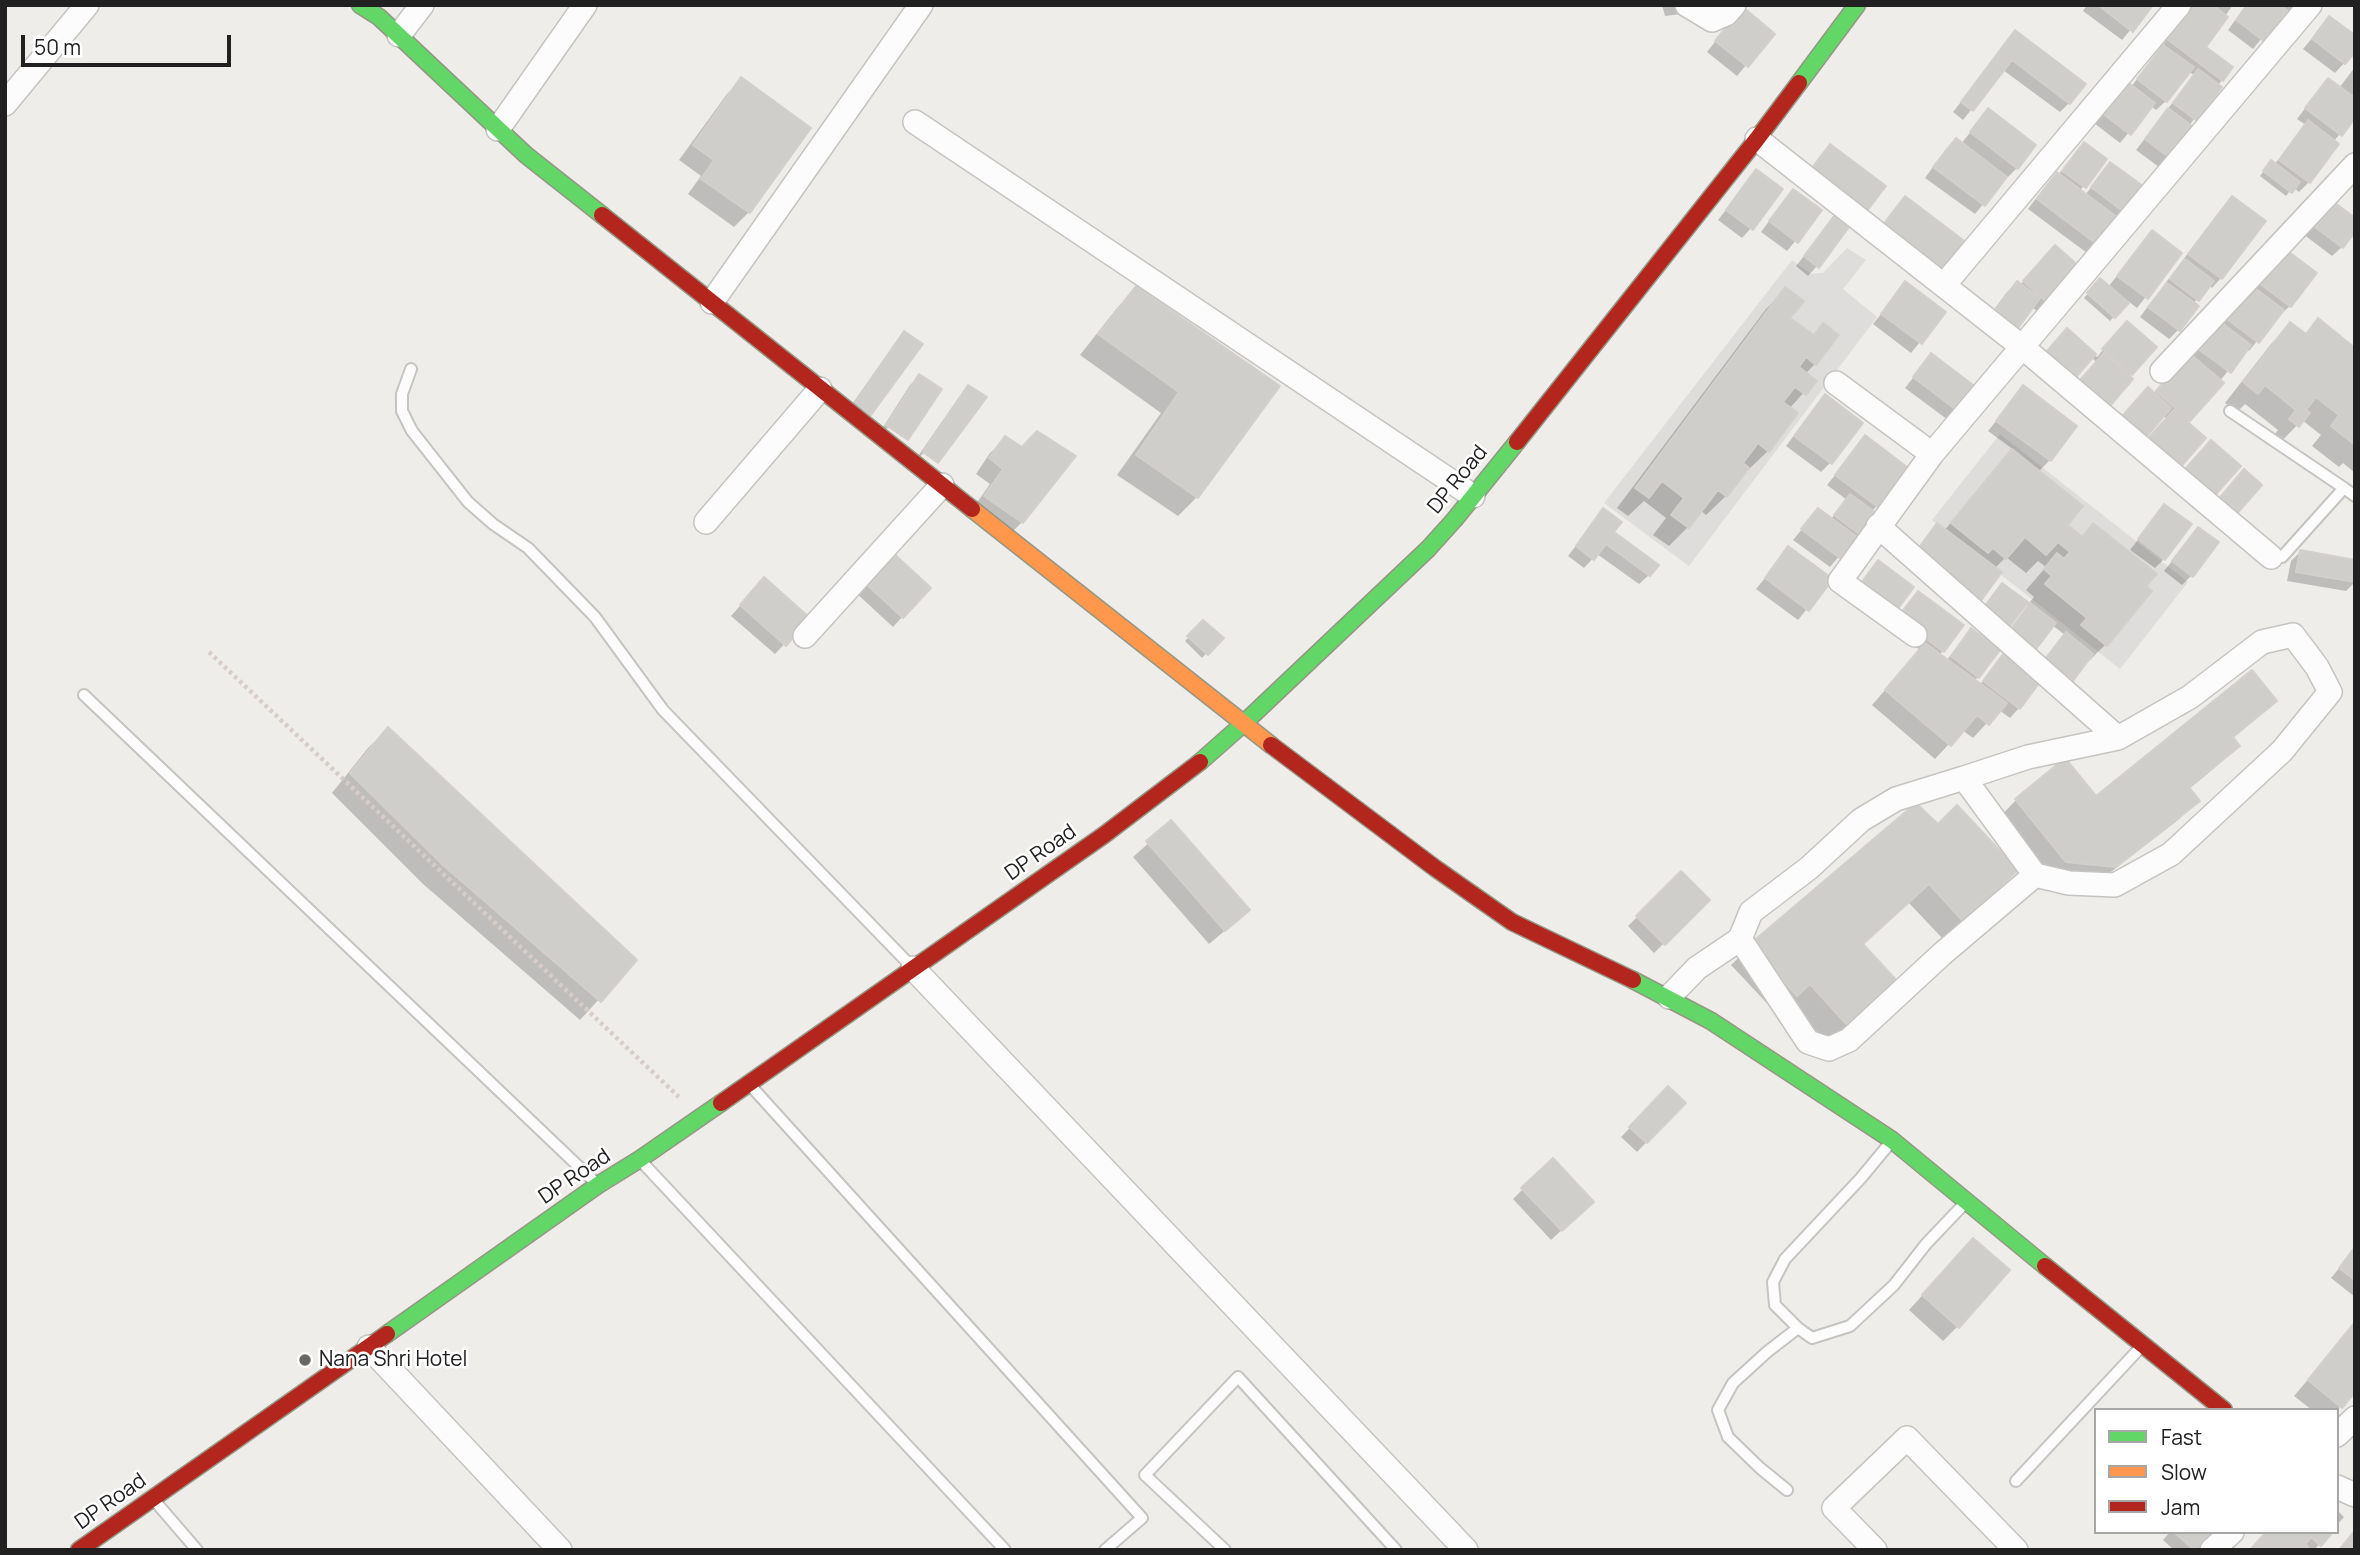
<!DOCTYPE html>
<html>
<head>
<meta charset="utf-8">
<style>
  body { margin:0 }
  #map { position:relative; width:2360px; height:1555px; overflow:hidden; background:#efedea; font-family:Manrope,sans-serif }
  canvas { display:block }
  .frame { position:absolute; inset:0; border:7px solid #212121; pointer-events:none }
  .legend { position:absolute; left:2094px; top:1408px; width:245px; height:126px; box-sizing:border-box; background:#fff; border:2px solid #a6a6a6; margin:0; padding:9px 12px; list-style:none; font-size:21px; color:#212121 }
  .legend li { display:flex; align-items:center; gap:14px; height:35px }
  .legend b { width:35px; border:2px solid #a6a6a6 }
  .scale { position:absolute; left:21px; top:35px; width:210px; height:32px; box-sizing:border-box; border:4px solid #212121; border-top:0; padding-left:9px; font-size:21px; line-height:24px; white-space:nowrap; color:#212121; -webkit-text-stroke:5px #fff; paint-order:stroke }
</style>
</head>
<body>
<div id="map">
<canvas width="2360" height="1555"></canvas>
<div class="frame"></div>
<ul class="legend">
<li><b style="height:9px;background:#63d668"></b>Fast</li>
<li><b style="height:9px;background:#ff974d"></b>Slow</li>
<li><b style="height:9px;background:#b3261e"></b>Jam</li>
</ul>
<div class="scale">50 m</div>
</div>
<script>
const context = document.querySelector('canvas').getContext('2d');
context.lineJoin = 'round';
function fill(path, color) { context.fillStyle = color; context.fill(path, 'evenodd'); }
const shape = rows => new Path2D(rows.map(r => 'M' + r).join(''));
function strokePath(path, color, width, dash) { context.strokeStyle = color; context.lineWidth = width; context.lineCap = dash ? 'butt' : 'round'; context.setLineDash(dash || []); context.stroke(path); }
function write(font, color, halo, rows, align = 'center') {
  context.font = font + ' Manrope,sans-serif'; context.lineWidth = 5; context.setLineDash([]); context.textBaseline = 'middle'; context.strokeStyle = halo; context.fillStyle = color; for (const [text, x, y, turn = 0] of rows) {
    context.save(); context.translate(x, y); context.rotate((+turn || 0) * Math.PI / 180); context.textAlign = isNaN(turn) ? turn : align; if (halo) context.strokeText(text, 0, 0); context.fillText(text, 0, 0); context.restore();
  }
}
const residential = shape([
  [1847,248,1866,260,1843,289,1877,317,1689,566,1604,503,1792,260,1811,274,1823,273],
  [2000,434,2188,582,2120,669,1932,520]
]);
const shadow = shape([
  [1662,5,1704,5,1697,12,1665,16],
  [2087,5,2151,5,2122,40,2083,11],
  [2193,5,2233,5,2203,47,2222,80,2189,126,2191,128,2159,167,2136,150,2194,75,2188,71,2166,101,2156,110,2151,106,2120,143,2094,123,2117,92,2131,87],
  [2246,5,2294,5,2282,17,2280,16,2253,49,2228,30],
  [2329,18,2344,63,2335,73,2303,49],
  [1733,19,1772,34,1737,76,1707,52],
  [2015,33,2069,103,2060,112,2003,70,1963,120,1953,112],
  [2355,67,2355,116,2334,141,2337,144,2309,182,2299,192,2293,187,2286,196,2260,176,2267,167,2274,165,2306,125,2297,119,2319,90,2328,80,2339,88],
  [741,80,808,128,749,212,734,227,688,194,701,176,679,160,727,94],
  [1988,110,2017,168,2008,177,2006,176,1975,214,1925,178,1946,149,1956,140,1961,144],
  [2084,144,2084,186,2079,191,2085,195,2110,164,2122,211,2087,253,2028,209,2047,184,2057,174,2058,175],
  [1756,172,1751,228,1742,238,1718,220],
  [2232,198,2221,278,2212,288,2209,285,2193,304,2179,329,2169,339,2140,317,2222,208],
  [1784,201,1820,211,1787,251,1761,232],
  [2320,211,2342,247,2332,256,2303,234],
  [1834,218,1817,266,1808,276,1796,266],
  [2152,233,2180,254,2137,308,2128,301,2110,321,2084,298,2100,280,2108,287],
  [2045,257,2078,268,2038,312,2032,307,1981,327,2007,292,2017,283,2020,285],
  [2272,258,2290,306,2280,315,2279,314,2249,351,2246,349,2219,382,2221,383,2186,423,2167,419,2163,415,2153,394],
  [1906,283,1944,312,1911,353,1873,324],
  [1136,288,1278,386,1197,497,1178,516,1117,475,1161,413,1080,355,1117,308],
  [1785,290,1788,319,1812,336,1823,326,1815,364,1805,374,1814,381,1789,409,1768,451,1748,470,1746,469,1726,496,1706,515,1700,510,1688,527,1669,546,1653,535,1666,518,1644,501,1628,516,1617,508,1766,309],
  [2318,321,2355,350,2355,473,2343,463,2339,467,2312,446,2321,435,2302,420,2278,445,2271,439,2278,430,2245,404,2237,412,2225,403,2271,344,2290,325,2304,335],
  [2067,331,2097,357,2118,333,2155,347,2128,377,2097,363],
  [904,334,920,345,846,413,895,343],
  [1931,355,1975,388,1948,420,1905,388],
  [920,376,940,389,878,435,910,385],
  [968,387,984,397,914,462,959,397],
  [2023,388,2074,427,2050,460,2038,472,2065,526,2080,538,2094,525,2150,591,2105,645,2086,664,2084,663,2062,689,2037,670,2065,635,2052,625,2000,644,2030,607,2025,603,1999,634,1976,617,2002,585,2028,604,2034,597,2026,590,2046,567,2038,561,2026,573,2006,557,1994,569,1906,564,1937,526,1944,531,1993,471,2014,450,1988,431],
  [1816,406,1830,463,1821,472,1786,446],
  [1865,438,1877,506,1871,512,1877,516,1852,545,1850,543,1830,567,1793,540,1818,510,1831,519,1847,500,1827,485],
  [1005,439,1022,522,1007,537,971,511,990,484,976,474,990,453],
  [2164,506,2164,559,2155,568,2130,550],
  [1603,511,1612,533,1649,575,1639,584,1597,554,1584,568,1568,556],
  [2198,529,2192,575,2182,585,2164,571],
  [1789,549,1830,580,1798,620,1756,589],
  [2300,552,2355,562,2355,582,2346,591,2287,581,2291,561],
  [881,562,929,588,893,627,854,591],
  [755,589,808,619,775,654,731,616],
  [1918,593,1943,651,1939,655,1946,661,1971,630,1978,677,1974,681,1980,685,1994,666,2019,708,2010,718,1999,710,1973,738,1962,730,1935,759,1872,705,1920,650,1890,628],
  [1203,622,1221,638,1202,658,1185,641],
  [2275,701,2232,739,2238,746,2218,765,2189,789,2198,801,2178,820,2094,885,2046,881,1997,820,2016,800,2096,799],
  [388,729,634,961,580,1020,423,884,332,793,368,748],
  [1916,805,1996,890,1943,939,1908,902,1861,945,1895,982,1829,1045,1789,1002,1777,1014,1731,965,1751,946],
  [1171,823,1233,924,1209,944,1133,857],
  [1681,874,1708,900,1654,953,1628,926],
  [1668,1089,1684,1103,1637,1152,1621,1137],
  [1523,1189,1582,1211,1551,1240,1513,1199],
  [2355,1249,2355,1297,2331,1278],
  [1959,1255,1958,1326,1943,1341,1909,1310],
  [2355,1324,2355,1389,2337,1410,2312,1410,2294,1396],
  [2337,1510,2344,1517,2337,1525],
  [2170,1532,2213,1532,2198,1550,2174,1550,2163,1540],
  [2331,1532,2314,1550,2251,1550]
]);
const building = shape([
  [2098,5,2153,5,2133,32,2098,5],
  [2193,5,2213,5,2228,17,2206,47,2233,67,2223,81,2167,39,2193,5],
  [2247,5,2280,5,2287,10,2264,41,2236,20,2247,5],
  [1743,7,1775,34,1748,67,1715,41,1743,7],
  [2329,16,2355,35,2355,52,2345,64,2312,39,2329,16],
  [2015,30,2086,84,2070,104,2012,60,1973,111,1961,102,2015,30],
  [2163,45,2194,67,2167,102,2137,79,2163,45],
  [2198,69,2222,87,2197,121,2173,103,2198,69],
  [741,77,811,128,750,213,701,179,714,160,693,145,741,77],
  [2328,78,2355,98,2355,118,2342,136,2305,108,2328,78],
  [2126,81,2155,103,2131,135,2102,113,2126,81],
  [1988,108,2036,145,2018,169,1970,132,1988,108],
  [2168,108,2193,127,2170,158,2145,139,2168,108],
  [2308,120,2339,144,2310,183,2279,160,2308,120],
  [1956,138,2007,177,1985,206,1933,167,1956,138],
  [2084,142,2107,159,2086,188,2062,171,2084,142],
  [1830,144,1886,186,1864,215,1808,173,1830,144],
  [2271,160,2300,182,2292,193,2263,171,2271,160],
  [2110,162,2143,186,2124,212,2091,187,2110,162],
  [1756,169,1783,189,1753,230,1726,210,1756,169],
  [2057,172,2118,218,2098,245,2037,199,2057,172],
  [1793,189,1822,210,1798,243,1769,221,1793,189],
  [1905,196,1967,243,1941,277,1879,230,1905,196],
  [2232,196,2266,221,2222,279,2188,254,2232,196],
  [2330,199,2355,218,2355,232,2343,248,2311,224,2330,199],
  [1834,216,1849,227,1819,268,1804,256,1834,216],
  [2152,230,2182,253,2148,299,2117,276,2152,230],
  [2055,245,2081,268,2049,304,2023,281,2055,245],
  [2281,246,2317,273,2291,307,2255,280,2281,246],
  [2185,259,2214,281,2199,301,2170,279,2185,259],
  [2100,278,2129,303,2115,318,2087,293,2100,278],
  [1905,281,1946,312,1922,344,1881,314,1905,281],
  [2017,281,2040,298,2013,335,1990,317,2017,281],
  [2167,283,2199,306,2180,331,2148,307,2167,283],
  [2248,283,2284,310,2259,343,2223,316,2248,283],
  [1136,286,1280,386,1198,498,1136,455,1179,392,1098,334,1136,286],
  [1785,287,1804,301,1790,318,1814,335,1823,323,1839,335,1816,365,1806,357,1799,367,1817,381,1806,395,1795,387,1783,402,1798,413,1769,452,1758,443,1743,463,1749,468,1727,497,1718,490,1689,528,1671,515,1684,498,1662,481,1649,498,1635,488,1785,287],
  [2318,318,2355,348,2355,445,2331,426,2339,415,2316,397,2306,410,2310,413,2299,427,2289,419,2296,410,2265,385,2258,394,2243,382,2290,322,2306,334,2318,318],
  [2218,320,2251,345,2231,373,2197,348,2218,320],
  [2127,321,2157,347,2132,375,2102,349,2127,321],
  [2067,328,2096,354,2070,384,2041,358,2067,328],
  [904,331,923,344,871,415,855,403,904,331],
  [1931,353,1977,388,1959,412,1913,377,1931,353],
  [2104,353,2133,379,2104,413,2074,387,2104,353],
  [2189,353,2224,383,2190,421,2156,391,2189,353],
  [919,374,942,389,908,440,886,425,919,374],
  [968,385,987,397,938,463,923,452,968,385],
  [2023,385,2077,426,2051,461,1996,421,2023,385],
  [2148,387,2171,408,2141,443,2117,422,2148,387],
  [1825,394,1863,423,1832,464,1794,436,1825,394],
  [2174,410,2206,438,2177,471,2144,443,2174,410],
  [1037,431,1076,456,1023,523,984,496,1003,469,989,458,1005,436,1022,447,1037,431],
  [1865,435,1907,467,1878,507,1835,475,1865,435],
  [2211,440,2241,466,2209,502,2179,476,2211,440],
  [2012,449,2083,506,2068,525,2082,537,2093,523,2157,574,2146,586,2152,591,2107,646,2081,625,2087,618,2045,584,2052,576,2044,569,2057,553,2064,559,2070,552,2058,542,2046,555,2025,537,2006,559,1993,548,1988,553,1951,523,2012,449],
  [2244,469,2262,485,2235,516,2217,501,2244,469],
  [1850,494,1879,515,1863,537,1834,515,1850,494],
  [2164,504,2192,524,2165,560,2138,539,2164,504],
  [1603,508,1622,522,1614,532,1659,565,1650,576,1606,544,1594,560,1576,546,1603,508],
  [1818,508,1857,537,1840,558,1801,529,1818,508],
  [1937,523,2002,572,1980,602,1915,553,1937,523],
  [2198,527,2219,542,2193,577,2172,561,2198,527],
  [1788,546,1833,579,1809,611,1765,578,1788,546],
  [890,550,931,588,903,618,862,580,890,550],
  [2300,550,2355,560,2355,582,2296,572,2300,550],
  [1878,560,1914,587,1892,617,1856,590,1878,560],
  [764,577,810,618,786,646,740,605,764,577],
  [2002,583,2028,602,2010,626,1984,607,2002,583],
  [1918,591,1964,625,1944,652,1898,617,1918,591],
  [2030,603,2056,623,2033,653,2008,633,2030,603],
  [1203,620,1224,638,1208,655,1187,636,1203,620],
  [1971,628,2000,650,1979,678,1951,656,1971,628],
  [2066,632,2093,654,2073,681,2045,659,2066,632],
  [1925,643,2007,703,1989,725,1977,715,1951,746,1885,690,1925,643],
  [2003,654,2040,682,2020,709,1983,681,2003,654],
  [2252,670,2277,701,2233,737,2240,746,2189,787,2200,801,2116,867,2066,862,2015,799,2065,758,2096,796,2252,670],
  [388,727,637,960,601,1002,443,865,350,773,388,727],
  [1916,803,1938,824,1957,805,2018,870,1963,921,1929,884,1863,944,1898,982,1849,1027,1810,984,1797,996,1750,944,1916,803],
  [1171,820,1250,910,1225,931,1146,841,1171,820],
  [1681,871,1710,900,1665,945,1636,916,1681,871],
  [1668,1086,1686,1103,1647,1143,1629,1127,1668,1086],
  [1553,1158,1594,1202,1562,1231,1521,1188,1553,1158],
  [1973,1238,2010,1270,1959,1328,1922,1295,1973,1238],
  [2355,1247,2355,1280,2339,1268,2355,1247],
  [2355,1322,2355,1392,2342,1408,2308,1380,2355,1322],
  [2355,1530,2355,1550,2339,1550,2355,1530],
  [2174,1532,2215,1532,2200,1550,2194,1550,2174,1532],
  [2266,1532,2333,1532,2321,1546,2311,1537,2305,1544,2308,1547,2306,1550,2250,1550,2266,1532]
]);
const path = shape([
  [209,652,679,1097]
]);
const lane = shape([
  [411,369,402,394,402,411,412,431,468,502,493,524,528,548,595,617,663,710,911,966],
  [2230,411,2344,488],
  [2271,557,2282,557,2344,488,2355,496],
  [84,695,596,1183],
  [750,1085,1142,1518,1105,1550],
  [1890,1143,1861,1178,1785,1259,1773,1282,1775,1305,1798,1328,1812,1338,1850,1326,1894,1285,1926,1244,1965,1203],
  [641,1161,1005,1550],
  [2016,1481,2140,1348],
  [1787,1490,1760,1468,1728,1437,1718,1410,1733,1383,1767,1352,1798,1328],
  [154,1500,197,1550],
  [1225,1550,1145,1475,1238,1377,1396,1550]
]);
const street = shape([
  [1687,5,1712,20,1726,14,1734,5],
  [399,35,422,5],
  [5,104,87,5],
  [915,122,1473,496],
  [498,129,585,5],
  [1757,139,2021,346,2271,557],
  [1944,285,2179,5],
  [712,302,921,5],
  [2162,371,2355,165],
  [1836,383,1932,454],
  [706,522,820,389],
  [1878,526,2118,738,2190,697,2262,642,2293,635,2317,667,2330,692,2282,751,2171,854,2115,885,2069,883,2035,875,1964,778,2028,757,2118,738],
  [1915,635,1840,581,1932,454,2310,5],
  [805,636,942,485],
  [1964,778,1896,799,1861,820,1809,868,1751,912,1740,939,1808,1042,1829,1049,1849,1040,1942,954,2035,875],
  [913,968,1466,1550],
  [1669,997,1697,968,1740,939],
  [369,1347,560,1550],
  [2337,1435,2355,1418],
  [2337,1487,2355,1495],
  [1875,1550,1834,1508,1907,1438,2016,1550],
  [2212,1550,2232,1532]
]);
const fast = shape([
  [360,5,379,17,526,155,602,215],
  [1799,83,1857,5],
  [1200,762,1243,724,1428,549,1455,519,1517,442],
  [1633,980,1711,1021,1892,1140,2045,1266],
  [387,1334,598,1185,640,1159,721,1103]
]);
const slow = shape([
  [972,509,1271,745]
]);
const jam = shape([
  [602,215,972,509],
  [1517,442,1757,139,1799,83],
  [1271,745,1435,868,1512,922,1633,980],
  [721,1103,1104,835,1200,762],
  [2045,1266,2224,1410],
  [79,1550,387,1334]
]);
const markers = [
  [305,1360,7,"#696867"]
];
const streetNames = [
  ["DP Road",1458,480,-51],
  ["DP Road",1041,853,-35],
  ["DP Road",575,1177,-34],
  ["DP Road",111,1502,-35]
];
const poiNames = [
  ["Nana Shri Hotel",319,1360]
];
fill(residential, '#dedddb');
fill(shadow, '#0003');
fill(building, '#d0cecb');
strokePath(building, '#d2cfcc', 2);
strokePath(lane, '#c5c4c2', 14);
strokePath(street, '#c5c4c2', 26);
strokePath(fast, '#949784', 19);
strokePath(slow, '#949784', 19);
strokePath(jam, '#949784', 19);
strokePath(path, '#d6ccca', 4.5, [3.5, 3.5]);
strokePath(lane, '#fdfcfc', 10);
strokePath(street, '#fdfcfc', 23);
strokePath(fast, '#63d668', 16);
strokePath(slow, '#ff974d', 16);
strokePath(jam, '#b3261e', 16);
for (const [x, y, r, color] of markers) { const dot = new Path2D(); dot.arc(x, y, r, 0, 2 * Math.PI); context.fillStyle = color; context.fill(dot); strokePath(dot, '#fff', 2.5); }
write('21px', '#212121', '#fff', streetNames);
write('21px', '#212121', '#fff', poiNames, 'left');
</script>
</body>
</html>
